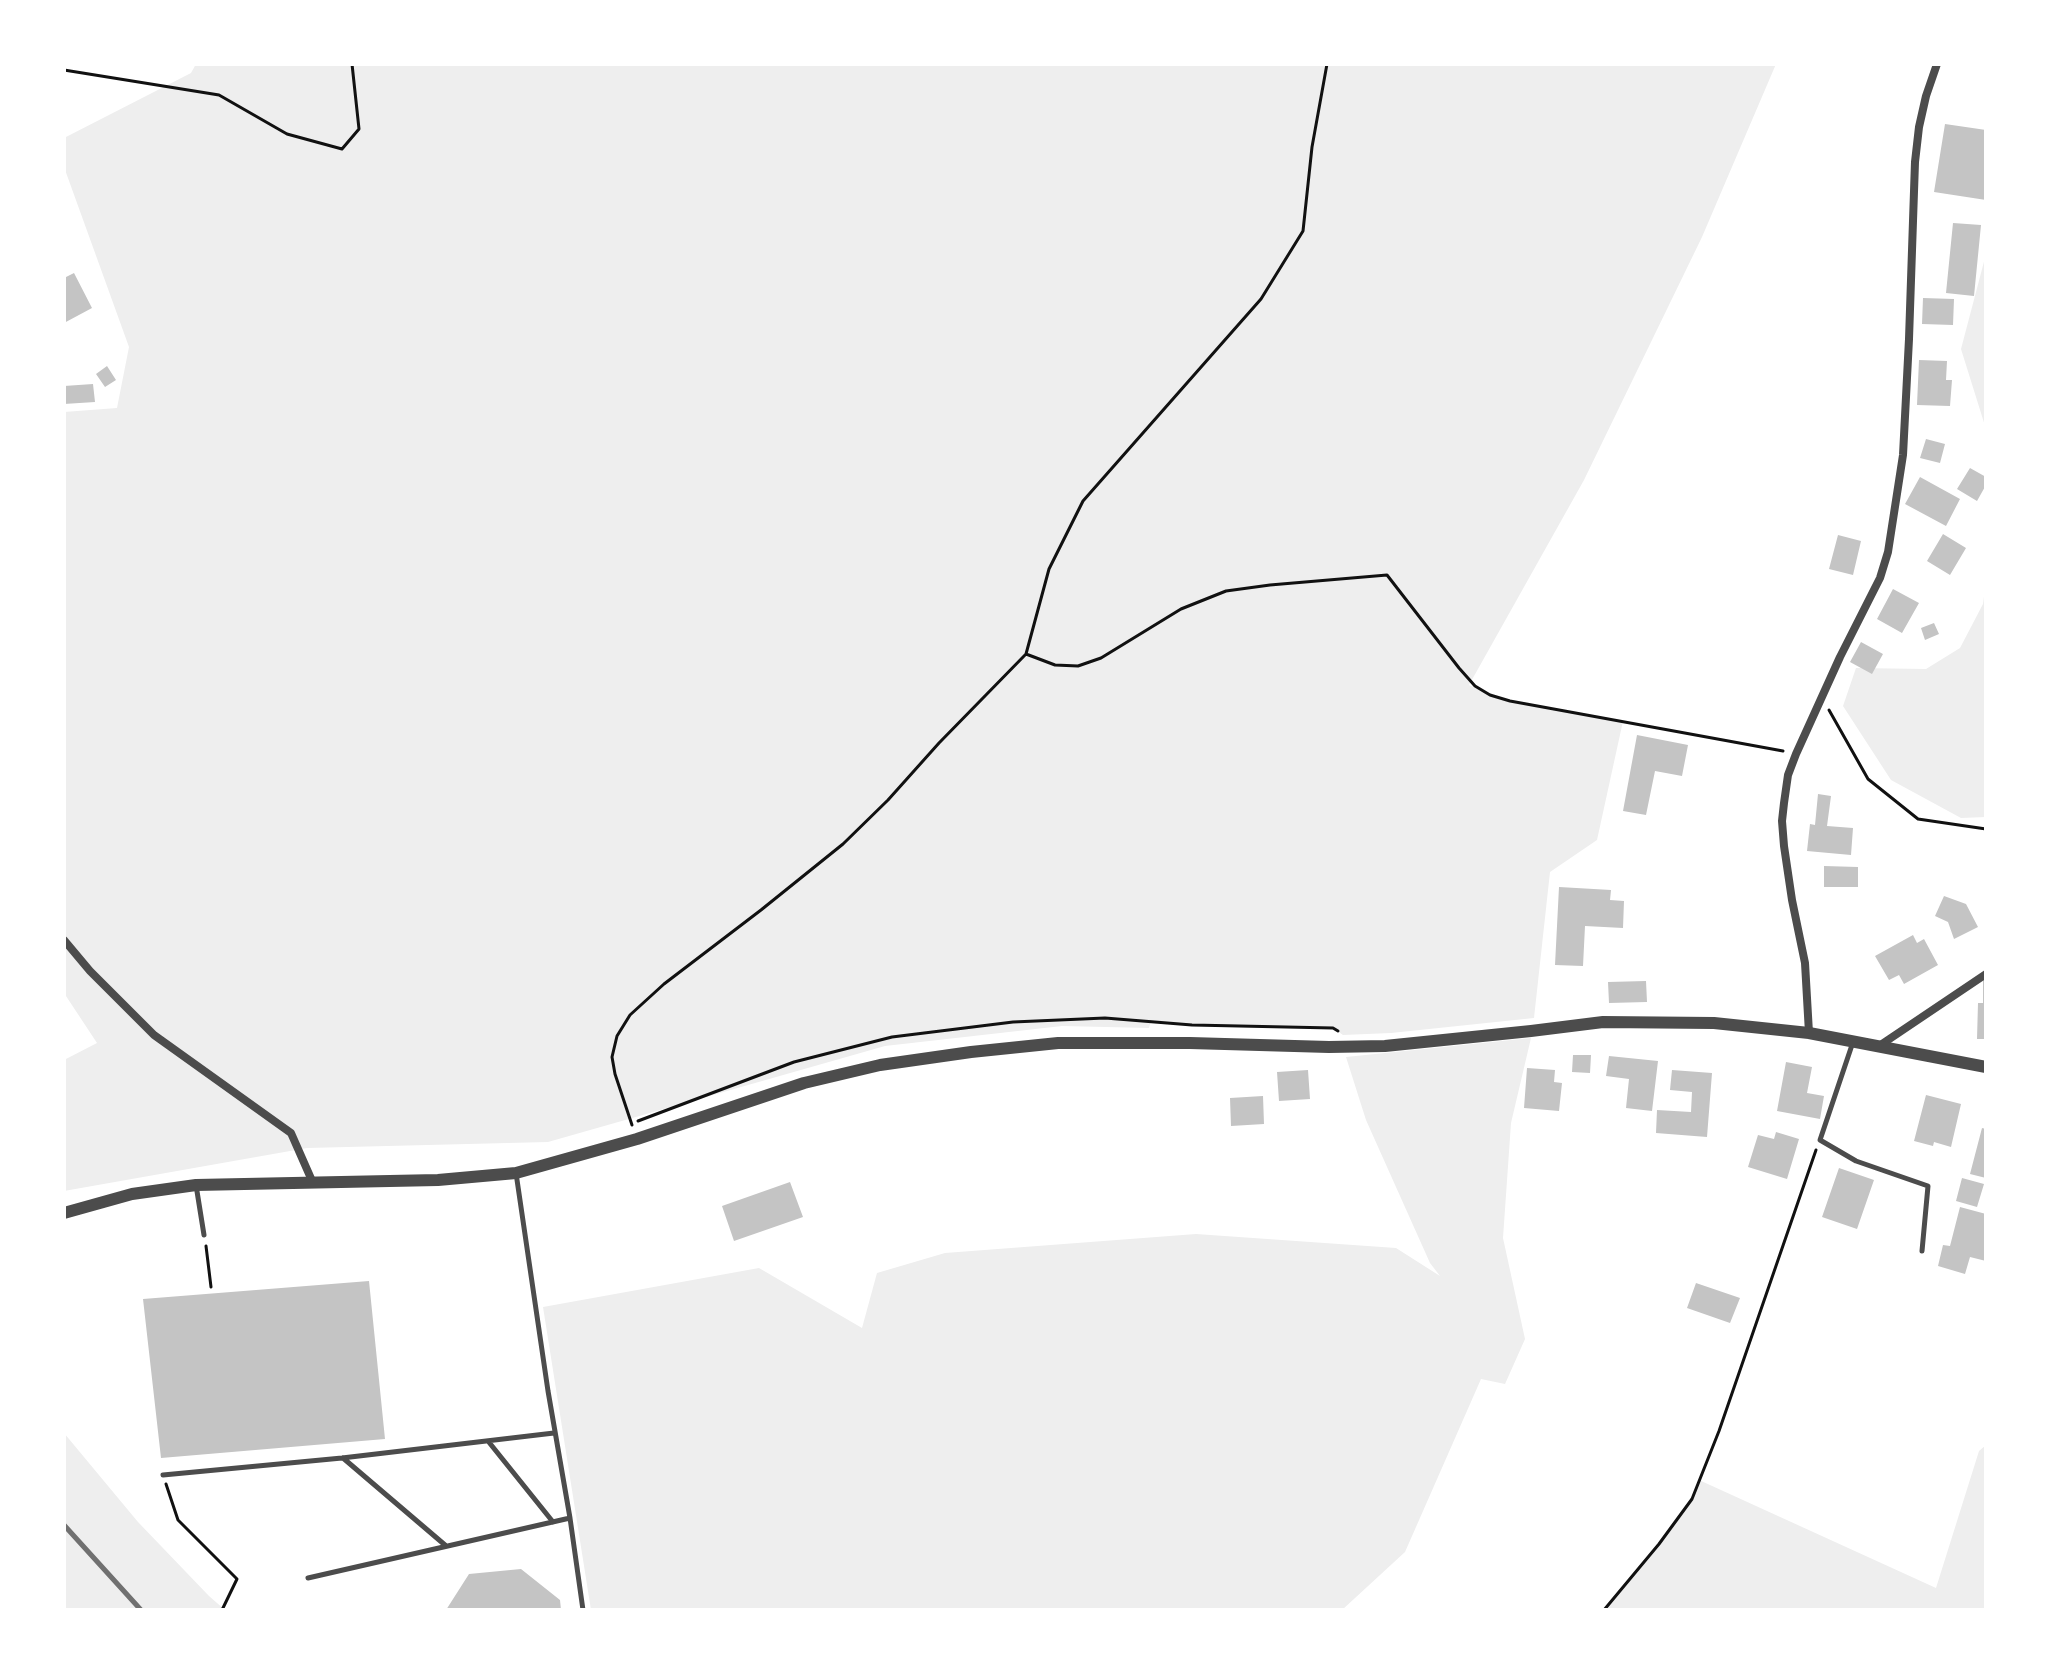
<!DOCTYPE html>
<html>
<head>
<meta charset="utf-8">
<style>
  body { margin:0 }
  #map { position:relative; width:2050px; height:1674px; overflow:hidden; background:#fff; font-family:Figtree,sans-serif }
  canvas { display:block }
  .frame { position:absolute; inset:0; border:66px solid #fff; pointer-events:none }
</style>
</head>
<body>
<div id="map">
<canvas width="2050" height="1674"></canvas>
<div class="frame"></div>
</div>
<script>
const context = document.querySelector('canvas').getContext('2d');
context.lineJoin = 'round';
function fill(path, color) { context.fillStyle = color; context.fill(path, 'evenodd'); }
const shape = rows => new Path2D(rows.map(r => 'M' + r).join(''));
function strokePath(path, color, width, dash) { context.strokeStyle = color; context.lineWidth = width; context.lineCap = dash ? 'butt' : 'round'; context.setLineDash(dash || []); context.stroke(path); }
const green = shape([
  [196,64,1776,64,1702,237,1584,480,1469,685,1490,695,1510,701,1623,721,1597,840,1550,872,1534,1018,1391,1033,1343,1035,1333,1028,1192,1025,1151,1021,1149,1028,1062,1026,885,1046,548,1142,307,1148,64,1191,64,1060,97,1043,64,993,64,412,117,408,129,347,64,167,64,138,191,73],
  [1986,254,1986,429,1961,349],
  [1986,582,1986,817,1961,818,1891,780,1843,706,1856,668,1926,669,1960,648,1983,604],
  [1531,1038,1511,1123,1503,1238,1525,1339,1505,1384,1481,1379,1405,1552,1342,1610,591,1610,543,1307,759,1268,862,1328,877,1273,945,1253,1196,1234,1396,1248,1440,1276,1430,1263,1366,1120,1346,1057],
  [64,1433,138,1522,209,1596,225,1610,64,1610],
  [1986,1445,1986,1610,1604,1610,1659,1544,1692,1499,1699,1480,1936,1588,1979,1451]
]);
const building = shape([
  [1945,124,1986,130,1986,200,1934,192],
  [1953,223,1981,225,1974,296,1946,293],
  [74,273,92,308,64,323,64,278],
  [1923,298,1954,299,1953,325,1922,324],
  [1919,360,1947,361,1946,380,1952,380,1950,406,1917,405],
  [107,366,116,380,105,387,96,374],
  [93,384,95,402,64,404,64,386],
  [1926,439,1945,444,1940,463,1920,458],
  [1970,468,1986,477,1986,485,1977,501,1957,489],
  [1920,477,1960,499,1946,526,1905,504],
  [1943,534,1966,548,1950,575,1927,561],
  [1838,535,1861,541,1853,575,1829,569],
  [1893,589,1919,603,1902,633,1877,619],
  [1934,623,1939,634,1925,640,1921,628],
  [1861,642,1883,654,1872,674,1850,662],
  [1637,735,1688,745,1682,776,1655,771,1646,815,1623,811],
  [1818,794,1831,796,1827,826,1853,828,1851,855,1807,851,1810,824,1815,825],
  [1824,866,1858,867,1858,887,1824,887],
  [1559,887,1611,890,1610,900,1624,901,1623,928,1585,926,1583,966,1555,965],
  [1944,896,1966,904,1978,927,1954,939,1948,922,1935,916],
  [1913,935,1917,943,1924,939,1938,965,1904,984,1899,975,1889,980,1875,956],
  [1983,979,1986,979,1986,1039,1977,1039,1978,1003,1983,1003],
  [1646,981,1647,1002,1609,1003,1608,982],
  [1573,1055,1591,1055,1590,1073,1572,1072],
  [1609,1056,1658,1061,1652,1111,1626,1108,1629,1079,1606,1076],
  [1786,1062,1812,1067,1807,1093,1824,1096,1820,1119,1777,1111],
  [1527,1068,1555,1070,1554,1082,1562,1083,1559,1111,1524,1108],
  [1308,1070,1310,1099,1279,1101,1277,1072],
  [1672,1070,1712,1073,1707,1137,1656,1133,1657,1110,1691,1112,1692,1092,1670,1090],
  [1926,1095,1961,1104,1951,1147,1934,1142,1933,1146,1914,1141],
  [1263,1096,1264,1124,1231,1126,1230,1098],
  [1982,1128,1986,1129,1986,1178,1970,1174],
  [1776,1132,1799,1139,1787,1179,1748,1167,1758,1135,1774,1139],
  [1839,1168,1874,1180,1857,1229,1822,1217],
  [1962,1178,1984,1184,1977,1207,1956,1201],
  [790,1182,803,1217,734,1241,722,1206],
  [1960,1207,1986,1214,1986,1261,1970,1257,1965,1274,1938,1266,1943,1245,1950,1246],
  [369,1281,385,1439,161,1458,143,1299],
  [1696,1283,1740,1298,1730,1323,1687,1308],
  [521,1569,560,1600,561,1610,446,1610,469,1574]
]);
const path = shape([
  [64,70,219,95,287,134,342,149,359,129,352,64],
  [1026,654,1055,665,1078,666,1101,658,1181,609,1226,591,1270,585,1387,575,1459,668,1475,686,1490,695,1510,701,1783,751],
  [1829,710,1868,779,1918,819,1986,829],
  [638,1121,794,1062,892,1037,1013,1022,1105,1018,1192,1025,1333,1028,1338,1031],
  [632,1125,615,1074,612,1057,617,1036,630,1015,664,984,761,910,843,844,888,800,939,743,1026,654,1049,569,1083,501,1261,299,1303,231,1312,147,1327,64],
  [206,1246,211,1287],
  [166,1484,178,1520,237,1579,222,1610],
  [1604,1610,1659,1544,1692,1499,1719,1431,1816,1150]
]);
const service = shape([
  [1853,1042,1820,1140,1856,1161,1928,1186,1922,1251],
  [516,1173,548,1391,570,1518,583,1610],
  [196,1185,204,1235],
  [488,1441,553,1522],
  [343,1458,445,1545],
  [163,1475,342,1458,554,1433],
  [308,1578,570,1518]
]);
const minor = shape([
  [64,940,90,971,154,1035,291,1133,313,1183],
  [1809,1033,1805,963,1792,900,1784,846,1782,821,1784,803,1788,775,1796,754,1840,657,1880,578,1888,552,1903,455,1909,339,1915,162,1919,127,1926,96,1937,64],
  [1879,1046,1986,974]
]);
const tertiary = shape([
  [64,1213,132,1194,196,1185,438,1180,516,1173,637,1139,804,1083,880,1065,971,1052,1058,1043,1190,1043,1329,1047,1385,1046,1531,1031,1603,1022,1714,1023,1809,1033,1986,1067]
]);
const rail = shape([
  [64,1525,141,1610]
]);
fill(green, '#eee');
fill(building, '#c4c4c4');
strokePath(path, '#111', 3);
strokePath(service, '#4c4c4c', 5);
strokePath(minor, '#4c4c4c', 8);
strokePath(tertiary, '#4c4c4c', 12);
strokePath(rail, '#707070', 5);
</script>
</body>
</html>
